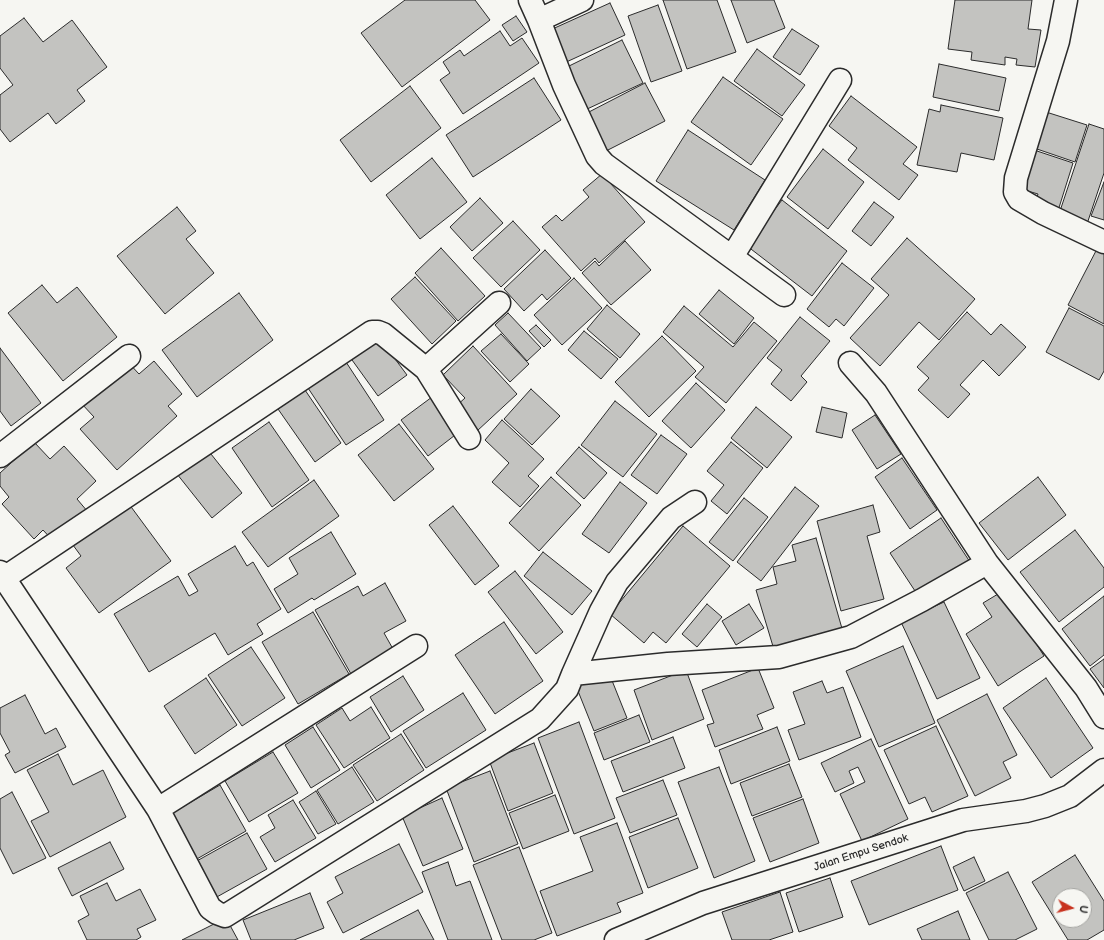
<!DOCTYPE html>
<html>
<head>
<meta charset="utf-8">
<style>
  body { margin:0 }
  #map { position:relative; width:1104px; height:940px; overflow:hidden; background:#f6f6f2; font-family:"Balsamiq Sans",sans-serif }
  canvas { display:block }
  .north { position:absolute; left:1052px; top:888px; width:40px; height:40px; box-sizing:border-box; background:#f6f6f2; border:1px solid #a5a5a2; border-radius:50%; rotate:97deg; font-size:11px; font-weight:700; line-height:16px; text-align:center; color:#2b2b2b }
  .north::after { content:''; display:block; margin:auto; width:14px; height:18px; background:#c8321e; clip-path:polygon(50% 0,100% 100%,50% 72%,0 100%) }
</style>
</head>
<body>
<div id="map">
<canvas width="1104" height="940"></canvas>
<div class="north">U</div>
</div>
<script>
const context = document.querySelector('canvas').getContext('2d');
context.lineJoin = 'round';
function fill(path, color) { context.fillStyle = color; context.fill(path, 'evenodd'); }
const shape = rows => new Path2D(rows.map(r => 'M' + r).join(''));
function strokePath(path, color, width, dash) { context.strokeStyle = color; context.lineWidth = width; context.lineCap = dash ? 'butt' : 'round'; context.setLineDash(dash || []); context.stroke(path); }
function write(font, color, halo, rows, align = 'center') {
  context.font = font + ' "Balsamiq Sans",sans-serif'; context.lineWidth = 3; context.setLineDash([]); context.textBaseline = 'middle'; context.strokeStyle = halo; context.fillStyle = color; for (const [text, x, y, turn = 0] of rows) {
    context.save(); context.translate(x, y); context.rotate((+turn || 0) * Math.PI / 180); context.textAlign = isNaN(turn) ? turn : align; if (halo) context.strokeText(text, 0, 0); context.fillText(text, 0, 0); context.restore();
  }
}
const building = shape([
  [405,0,475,0,490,20,402,87,361,33,405,0],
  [663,0,717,0,736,52,687,69,663,0],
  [731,0,774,0,785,28,747,43,731,0],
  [955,0,1032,0,1028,29,1041,30,1035,67,1016,65,1017,59,1005,57,1005,65,971,60,972,52,948,49,955,0],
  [610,3,625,35,562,64,548,31,610,3],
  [658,5,682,71,651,82,628,16,658,5],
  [516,16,527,32,513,41,502,25,516,16],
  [24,18,43,42,72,20,107,67,77,90,85,101,56,124,48,113,10,142,0,129,0,95,13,85,0,68,0,36,24,18],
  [792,29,819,46,800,75,773,57,792,29],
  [500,31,510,46,522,38,539,63,463,114,440,80,450,73,443,62,460,50,464,56,500,31],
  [622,40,643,83,585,110,565,68,622,40],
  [757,49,805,85,782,116,734,81,757,49],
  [939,64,1006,78,999,111,933,97,939,64],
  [723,77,783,119,751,165,691,122,723,77],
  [534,78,561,120,473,177,446,135,534,78],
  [645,83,665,121,606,151,587,113,645,83],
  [410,86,441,128,371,182,340,140,410,86],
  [851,96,917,147,903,164,918,175,899,200,848,160,857,148,829,126,851,96],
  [941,105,1003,118,994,160,961,153,957,172,917,165,929,109,940,112,941,105],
  [1046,112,1087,125,1075,162,1034,148,1046,112],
  [1089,124,1104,129,1104,173,1087,224,1059,214,1089,124],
  [688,130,765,180,734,230,656,181,688,130],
  [823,149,864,182,828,229,787,197,823,149],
  [1034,150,1073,163,1057,214,1034,207,1038,194,1021,189,1034,150],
  [432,158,467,202,420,239,386,195,432,158],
  [602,174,645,222,599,263,595,258,581,271,542,227,556,215,562,221,589,197,583,190,602,174],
  [1104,182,1104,220,1091,216,1104,182],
  [480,198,503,223,472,251,450,227,480,198],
  [782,200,847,251,812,296,747,246,782,200],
  [874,202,894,217,871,246,852,231,874,202],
  [177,207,196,231,186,239,214,273,165,314,117,256,177,207],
  [513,221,540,250,501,287,473,258,513,221],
  [907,238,975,299,939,340,919,322,880,366,850,338,889,295,871,279,907,238],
  [625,241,651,270,611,305,582,273,595,261,599,266,625,241],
  [1098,247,1104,251,1104,324,1068,305,1098,247],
  [441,248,485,296,458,321,415,273,441,248],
  [545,250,571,278,547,300,542,294,524,311,504,289,545,250],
  [842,263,874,288,844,326,836,319,829,327,807,309,842,263],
  [415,277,456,321,432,344,391,299,415,277],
  [574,278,602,308,562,345,534,315,574,278],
  [42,285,57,303,77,287,117,337,63,381,8,313,42,285],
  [719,290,754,318,734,344,699,314,719,290],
  [239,293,273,340,197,397,162,350,239,293],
  [607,305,640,334,620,358,587,329,607,305],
  [684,306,733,347,754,322,777,341,726,403,695,377,704,367,663,332,684,306],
  [1069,308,1104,326,1104,371,1099,380,1046,352,1069,308],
  [967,312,991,335,1001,324,1026,347,999,376,983,360,960,385,970,394,948,418,918,390,929,378,917,367,967,312],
  [508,313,541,348,527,361,495,325,508,313],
  [800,317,830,341,801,376,807,382,791,401,771,384,782,370,767,358,800,317],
  [536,325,551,340,544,347,529,331,536,325],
  [584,331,618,359,601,379,568,350,584,331],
  [375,332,407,375,378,396,347,353,375,332],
  [501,334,529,364,510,382,481,351,501,334],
  [662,336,696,371,649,417,615,382,662,336],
  [473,346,517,394,477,431,455,407,465,398,443,375,473,346],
  [0,348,41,403,11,426,0,411,0,348],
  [127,361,139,374,154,361,182,394,168,406,177,416,117,470,80,429,94,417,81,403,127,361],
  [346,362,384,420,346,445,308,388,346,362],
  [696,383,725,410,691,448,662,421,696,383],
  [531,389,560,416,532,445,504,419,531,389],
  [305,390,341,443,315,462,278,409,305,390],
  [432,397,459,432,428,456,401,420,432,397],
  [615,401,657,434,623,477,581,445,615,401],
  [756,407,792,437,767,468,731,438,756,407],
  [822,407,847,413,842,438,816,432,822,407],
  [875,415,901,454,877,469,852,430,875,415],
  [502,420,544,459,528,476,539,486,520,507,492,482,509,463,485,440,502,420],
  [269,422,309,480,272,507,232,448,269,422],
  [399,424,434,469,394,501,358,455,399,424],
  [661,435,687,454,657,494,631,475,661,435],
  [34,442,50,459,64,446,96,481,77,499,88,512,55,543,43,530,34,539,2,504,9,497,0,486,0,473,34,442],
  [731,442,763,468,727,514,711,501,724,485,707,471,731,442],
  [579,447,607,473,584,499,556,473,579,447],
  [207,449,242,493,212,518,177,474,207,449],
  [902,458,937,510,910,529,875,477,902,458],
  [551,477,581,505,539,551,509,523,551,477],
  [1038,477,1066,515,1008,560,979,523,1038,477],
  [314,480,339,516,268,567,242,532,314,480],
  [620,482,647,503,609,553,582,534,620,482],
  [795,487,819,506,761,581,737,562,795,487],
  [744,498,768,517,733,561,709,542,744,498],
  [126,500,171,561,99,613,66,568,81,556,70,541,126,500],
  [873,505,880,532,867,536,884,599,841,611,817,521,873,505],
  [453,506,499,566,475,585,429,525,453,506],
  [941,518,970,562,919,597,890,553,941,518],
  [683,526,730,566,666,643,653,632,644,643,610,614,683,526],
  [1075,530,1104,568,1104,587,1059,622,1020,572,1075,530],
  [331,532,356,574,314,600,312,598,288,613,274,589,298,574,289,558,331,532],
  [816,538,843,632,775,653,756,590,777,584,773,567,796,561,792,545,816,538],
  [235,546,247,566,253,562,281,609,257,624,263,634,228,655,215,633,149,672,114,614,178,576,189,596,198,591,188,574,235,546],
  [543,552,592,591,572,615,524,576,543,552],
  [515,571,563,632,536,654,488,592,515,571],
  [385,583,406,621,384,633,393,649,351,674,315,610,358,586,363,596,385,583],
  [1003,591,1044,656,998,686,966,634,992,617,983,603,1003,591],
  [1104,596,1104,655,1090,666,1062,629,1104,596],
  [944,602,980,678,937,699,901,622,944,602],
  [707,604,722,617,697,647,682,634,707,604],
  [749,604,764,628,736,645,722,621,749,604],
  [313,612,349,674,298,704,262,642,313,612],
  [504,622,543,681,495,714,455,655,504,622],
  [903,646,935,723,879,747,846,671,903,646],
  [251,647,285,698,242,726,208,675,251,647],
  [1104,659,1104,688,1090,669,1104,659],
  [758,668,774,708,757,715,763,729,715,747,707,725,714,723,702,690,758,668],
  [686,670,704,719,652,740,634,690,686,670],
  [609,673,627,718,594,731,576,686,609,673],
  [403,676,424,710,391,732,370,697,403,676],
  [206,678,237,725,195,754,164,706,206,678],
  [1046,678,1093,748,1051,778,1003,708,1046,678],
  [822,681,827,693,843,687,861,737,799,760,788,730,805,724,793,692,822,681],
  [463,693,486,730,426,768,403,731,463,693],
  [987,694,1017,755,1003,762,1011,778,975,796,937,720,987,694],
  [25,695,45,734,56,728,66,747,15,773,5,755,10,752,0,733,0,708,25,695],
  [371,707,390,738,344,768,316,725,342,708,350,721,371,707],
  [639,715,650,742,604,760,594,733,639,715],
  [579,722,615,818,574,834,538,738,579,722],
  [936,726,968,796,932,812,925,797,909,804,884,750,936,726],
  [313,727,340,770,311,788,285,745,313,727],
  [777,727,790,761,731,784,719,750,777,727],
  [401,734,424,770,377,801,353,765,401,734],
  [673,737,685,768,623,792,611,761,673,737],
  [871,739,908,819,862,841,840,794,865,782,858,767,849,771,854,783,835,792,821,763,871,739],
  [534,743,553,793,508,811,489,760,534,743],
  [273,752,298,793,249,822,225,781,273,752],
  [58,754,73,785,103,770,126,817,50,857,31,821,49,812,27,770,58,754],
  [789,764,802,797,752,816,740,783,789,764],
  [352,767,374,802,338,824,317,790,352,767],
  [719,767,755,861,714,878,678,782,719,767],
  [490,771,518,844,474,862,446,788,490,771],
  [663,780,677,815,630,833,616,798,663,780],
  [220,785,246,831,195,860,169,815,220,785],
  [316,791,336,824,318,834,299,802,316,791],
  [12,792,46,858,13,874,0,848,0,799,12,792],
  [555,795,569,831,523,849,509,813,555,795],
  [442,798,463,849,423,866,402,816,442,798],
  [803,799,819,843,770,862,753,818,803,799],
  [293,800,316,838,275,862,260,837,275,828,268,815,293,800],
  [678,818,698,868,648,888,629,837,678,818],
  [617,823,643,893,617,903,621,912,557,936,540,891,593,871,580,837,617,823],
  [247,833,267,869,215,898,195,862,247,833],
  [110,842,124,869,72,896,58,868,110,842],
  [399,844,423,892,343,933,327,902,343,893,335,877,399,844],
  [941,846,958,890,869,925,851,881,941,846],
  [519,847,552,933,534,940,502,940,473,865,519,847],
  [1075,855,1104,901,1104,930,1087,940,1068,940,1032,882,1075,855],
  [1060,896,1084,896,1084,920,1060,920,1060,896],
  [974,857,985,881,964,891,953,867,974,857],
  [448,862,456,886,470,881,492,940,448,940,422,872,448,862],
  [1008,872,1037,929,1015,940,989,940,966,893,1008,872],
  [830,878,843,917,799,932,786,893,830,878],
  [107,883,116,901,140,889,156,920,137,929,141,937,136,940,87,940,78,921,89,915,80,896,107,883],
  [780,892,793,932,769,940,732,940,722,912,780,892],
  [310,893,324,928,294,940,251,940,243,920,310,893],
  [418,910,434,940,360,940,418,910],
  [958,911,970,940,922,940,917,929,958,911],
  [226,918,238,940,182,940,226,918]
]);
const minor = shape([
  [530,0,539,20],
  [582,0,539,20,564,85,597,156,604,164,784,295],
  [1066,0,1058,41,1016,178,1015,192,1019,199,1043,213,1104,242],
  [732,257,840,80],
  [850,363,876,393,987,563,1086,688,1104,717],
  [426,369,499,303],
  [0,456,129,356],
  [0,572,158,809,210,908,217,913,225,916,540,719,567,689,573,674,668,664,779,657,851,637,922,600,987,563],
  [0,578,4,578,372,332,378,332,383,334,426,369,469,438],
  [573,674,601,611,617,582,671,518,695,502],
  [158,809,416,646],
  [616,940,703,903,963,820,1026,811,1045,806,1070,796,1104,770]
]);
const streetNames = [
  ["Jalan Empu Sendok",861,853,-18]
];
fill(building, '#c3c3c0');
strokePath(building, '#2b2b2b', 1);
strokePath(minor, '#2b2b2b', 25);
strokePath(minor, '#f6f6f2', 22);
write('11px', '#2b2b2b', '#f6f6f2', streetNames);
</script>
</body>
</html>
